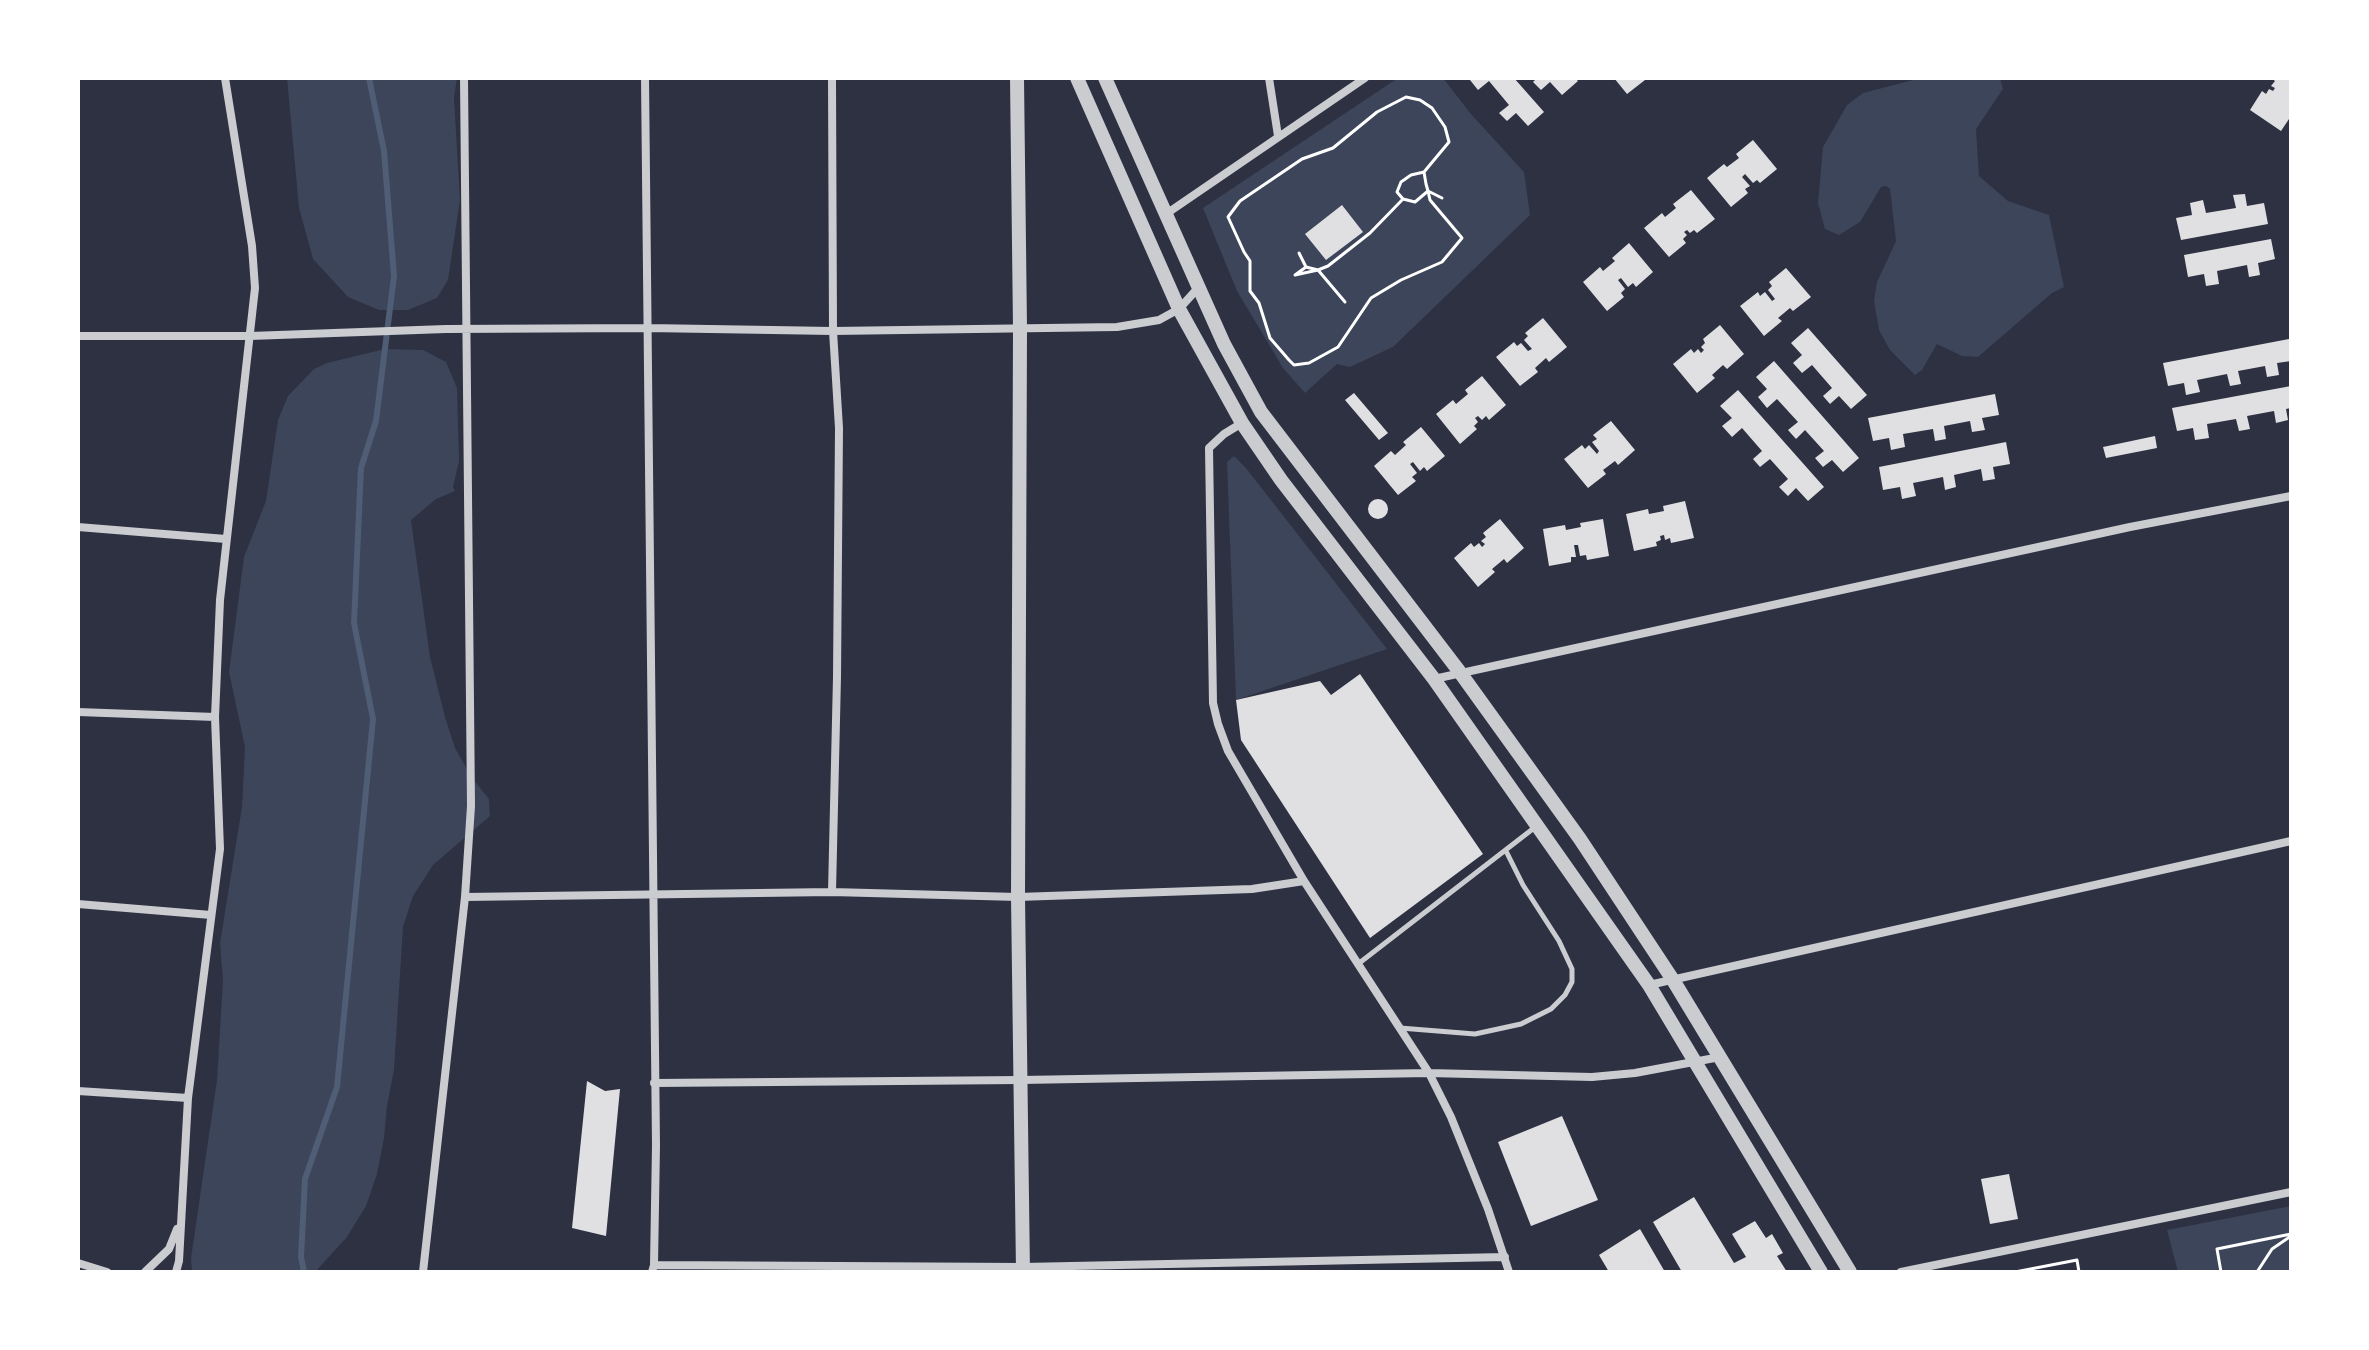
<!DOCTYPE html>
<html>
<head>
<meta charset="utf-8">
<style>
  body { margin:0 }
  #map { position:relative; width:2369px; height:1350px; overflow:hidden; background:#2d3142; font-family:Jost,sans-serif }
  canvas { display:block }
  .frame { position:absolute; inset:0; border:80px solid #fff; pointer-events:none }
</style>
</head>
<body>
<div id="map">
<canvas width="2369" height="1350"></canvas>
<div class="frame"></div>
</div>
<script>
const context = document.querySelector('canvas').getContext('2d');
context.lineJoin = 'round';
function fill(path, color) { context.fillStyle = color; context.fill(path, 'evenodd'); }
const shape = rows => new Path2D(rows.map(r => 'M' + r).join(''));
function strokePath(path, color, width, dash) { context.strokeStyle = color; context.lineWidth = width; context.lineCap = dash ? 'butt' : 'round'; context.setLineDash(dash || []); context.stroke(path); }
const green = shape([
  [287,78,457,78,454,98,460,200,448,280,437,298,408,310,379,310,348,297,313,259,299,208],
  [1398,78,1443,78,1471,114,1524,172,1530,215,1393,347,1350,367,1337,364,1305,393,1283,368,1237,291,1203,208],
  [1921,78,2000,78,2003,89,1976,129,1979,176,2008,201,2049,215,2064,287,2052,293,1978,357,1962,356,1937,344,1922,370,1915,375,1890,350,1879,330,1874,301,1877,282,1896,241,1890,189,1886,186,1881,187,1860,222,1839,235,1825,229,1818,203,1823,147,1847,105,1863,93],
  [385,349,423,350,446,362,457,388,459,461,453,487,455,491,436,499,411,520,430,657,445,717,455,748,472,778,489,799,490,816,433,865,413,896,403,927,394,1070,387,1106,384,1138,377,1174,366,1206,347,1237,315,1272,192,1272,191,1258,217,1080,223,981,220,943,242,807,245,747,229,672,244,557,266,501,278,420,288,396,314,369,327,363],
  [1234,456,1246,468,1387,649,1236,700,1227,462],
  [2291,1206,2291,1272,2178,1272,2167,1230]
]);
const stream = shape([
  [304,1272,301,1257,305,1179,337,1087,373,719,354,623,361,468,376,421,394,276,384,151,369,78]
]);
const building = shape([
  [1472,78,1514,78,1544,112,1528,126,1516,113,1507,121,1499,113,1509,105,1489,81,1478,90,1470,80],
  [1537,78,1575,78,1578,81,1562,95,1550,82,1541,90,1533,82],
  [1614,78,1643,78,1645,80,1627,94],
  [2271,78,2291,78,2291,116,2281,131,2250,110,2262,91,2266,94,2269,89,2273,91,2275,88,2271,86,2275,81],
  [1753,140,1777,169,1760,183,1757,180,1753,183,1745,174,1742,177,1750,186,1745,189,1748,193,1731,207,1707,178,1724,164,1727,167,1739,158,1736,154],
  [1691,190,1715,219,1697,233,1694,230,1690,233,1687,230,1684,232,1687,235,1683,239,1686,243,1669,257,1644,228,1662,213,1665,217,1676,208,1673,204],
  [2245,194,2247,206,2264,203,2268,224,2181,240,2176,218,2192,215,2190,203,2203,200,2206,213,2236,208,2233,195],
  [1342,205,1363,232,1326,260,1305,234],
  [2271,239,2275,259,2258,263,2260,275,2249,277,2247,265,2217,271,2219,284,2206,286,2204,274,2188,277,2184,255],
  [1629,243,1653,272,1636,287,1633,283,1628,287,1621,278,1618,280,1625,289,1621,293,1624,297,1607,311,1583,282,1600,267,1603,271,1615,261,1612,258],
  [1786,268,1811,297,1793,311,1790,308,1778,318,1782,321,1764,336,1740,306,1758,292,1760,296,1765,292,1772,301,1775,299,1768,290,1772,286,1769,282],
  [1543,318,1567,347,1549,362,1546,358,1535,368,1538,372,1520,386,1496,357,1514,342,1517,346,1521,343,1528,351,1532,349,1524,340,1528,336,1525,333],
  [1720,325,1744,354,1727,369,1723,365,1712,375,1715,378,1697,393,1673,364,1691,349,1694,353,1698,349,1701,353,1704,350,1701,347,1705,343,1703,339],
  [1808,328,1867,395,1851,409,1839,396,1830,404,1823,396,1832,388,1812,365,1802,373,1793,363,1802,355,1791,343],
  [2289,339,2291,361,2277,363,2279,375,2267,377,2265,366,2238,371,2241,384,2230,386,2227,374,2197,380,2200,392,2186,395,2184,383,2168,386,2163,363],
  [1774,361,1859,458,1843,472,1832,460,1823,467,1815,458,1824,451,1805,430,1796,439,1788,430,1798,422,1777,399,1767,408,1758,397,1767,389,1756,377],
  [1482,376,1506,405,1489,420,1486,416,1482,420,1478,416,1475,418,1478,422,1474,426,1477,429,1460,444,1436,414,1453,400,1456,404,1468,394,1465,390],
  [2291,386,2291,408,2286,409,2288,420,2276,423,2274,411,2247,416,2250,429,2239,431,2236,419,2207,424,2209,438,2195,440,2193,428,2177,431,2172,408],
  [1738,390,1824,487,1808,501,1796,488,1788,496,1779,487,1788,479,1770,459,1760,467,1753,459,1762,451,1742,428,1732,437,1722,426,1732,418,1720,406],
  [1354,393,1388,433,1379,440,1345,400],
  [1995,394,1999,415,1982,418,1985,430,1972,432,1970,421,1944,426,1946,439,1935,441,1933,429,1903,434,1905,447,1891,450,1889,438,1873,441,1868,418],
  [1611,421,1635,450,1618,465,1615,461,1603,470,1606,474,1588,488,1564,459,1582,445,1585,449,1589,445,1597,454,1599,451,1592,442,1597,439,1593,435],
  [1421,427,1445,456,1427,471,1424,467,1420,471,1413,462,1410,464,1417,473,1412,477,1416,481,1398,495,1374,466,1391,451,1395,455,1406,445,1403,442],
  [2155,436,2157,448,2106,458,2103,447],
  [2006,442,2010,464,1993,467,1995,479,1983,481,1981,469,1954,475,1956,487,1945,490,1943,477,1913,483,1916,496,1902,499,1900,487,1883,490,1879,467],
  '1368 509a10 10 0 1 1 20 0a10 10 0 1 1-20 0Z',
  [1685,501,1694,538,1671,543,1670,538,1665,540,1664,535,1660,536,1661,540,1656,542,1657,546,1634,551,1626,514,1648,509,1649,514,1664,511,1663,506],
  [1500,519,1524,548,1507,563,1504,559,1492,569,1495,572,1478,587,1454,558,1471,543,1474,547,1479,543,1482,547,1485,544,1481,541,1486,537,1483,533],
  [1603,519,1609,556,1587,560,1586,555,1580,556,1578,545,1574,545,1576,557,1571,557,1571,562,1549,566,1543,529,1565,525,1566,530,1581,527,1580,523],
  [1360,674,1483,854,1370,938,1241,740,1236,700,1320,681,1331,695],
  [587,1081,605,1091,620,1089,606,1236,572,1228],
  [1562,1116,1598,1200,1531,1226,1498,1142],
  [2009,1174,2018,1219,1990,1224,1981,1179],
  [1694,1197,1734,1263,1746,1257,1732,1234,1755,1221,1766,1238,1772,1234,1783,1253,1777,1256,1787,1272,1682,1272,1653,1222],
  [1640,1229,1665,1272,1609,1272,1599,1255]
]);
const path = shape([
  [1424,172,1426,184,1428,191,1430,200,1462,238,1442,262,1401,280,1371,298,1338,347,1309,363,1294,365,1289,360,1270,338,1259,303,1250,291,1250,261,1244,252,1228,217,1240,201,1302,159,1333,148,1377,112,1406,97,1420,100,1432,108,1445,127,1449,142,1424,172,1411,175,1401,182,1397,192,1403,199,1415,202,1428,191,1442,198],
  [1299,253,1306,267],
  [1345,302,1318,270,1295,275,1306,267,1318,270,1328,266,1370,233,1403,199],
  [2015,1272,2077,1260,2079,1272],
  [2221,1272,2217,1249,2291,1234],
  [2257,1272,2272,1249,2291,1236]
]);
const service = shape([
  [1358,964,1534,828],
  [1400,1028,1475,1034,1521,1024,1551,1009,1565,995,1572,982,1572,969,1559,941,1523,885,1506,851]
]);
const minor = shape([
  [645,78,656,1145,654,1265,652,1272],
  [832,78,833,331,839,428,837,677,832,892],
  [1269,78,1278,136],
  [1166,214,1365,78],
  [78,336,250,336,446,329,648,328,833,331,1117,327,1159,320,1179,309,1198,288],
  [1242,423,1224,434,1209,448,1213,703,1218,724,1228,751,1304,881,1429,1073,1451,1117,1488,1209,1509,1272],
  [78,527,226,539],
  [1434,679,2130,527,2291,496],
  [78,712,215,717],
  [465,897,832,892,1018,897,1252,889,1304,881],
  [78,904,211,915],
  [1649,985,2291,841],
  [654,1083,1021,1080,1429,1073,1592,1077,1635,1073,1720,1057],
  [78,1091,188,1098],
  [78,1263,107,1272],
  [654,1265,1023,1267,1505,1257],
  [145,1272,169,1249,177,1229],
  [176,1272,179,1261,188,1098,220,849,215,717,220,600,255,288,252,246,225,78],
  [423,1272,465,897,471,806,464,78],
  [1901,1272,2291,1192]
]);
const tertiary = shape([
  [1017,78,1020,328,1018,897,1023,1272],
  [1077,78,1179,309,1242,423,1281,480,1434,679,1649,985,1821,1272],
  [1105,78,1224,344,1261,412,1459,671,1580,839,1673,980,1850,1272]
]);
fill(green, '#3c4559');
strokePath(stream, '#4f5d75', 6);
fill(building, '#e0e0e3');
strokePath(path, '#fff', 3);
strokePath(service, '#caccd0', 5);
strokePath(minor, '#caccd0', 8);
strokePath(tertiary, '#caccd0', 14);
</script>
</body>
</html>
